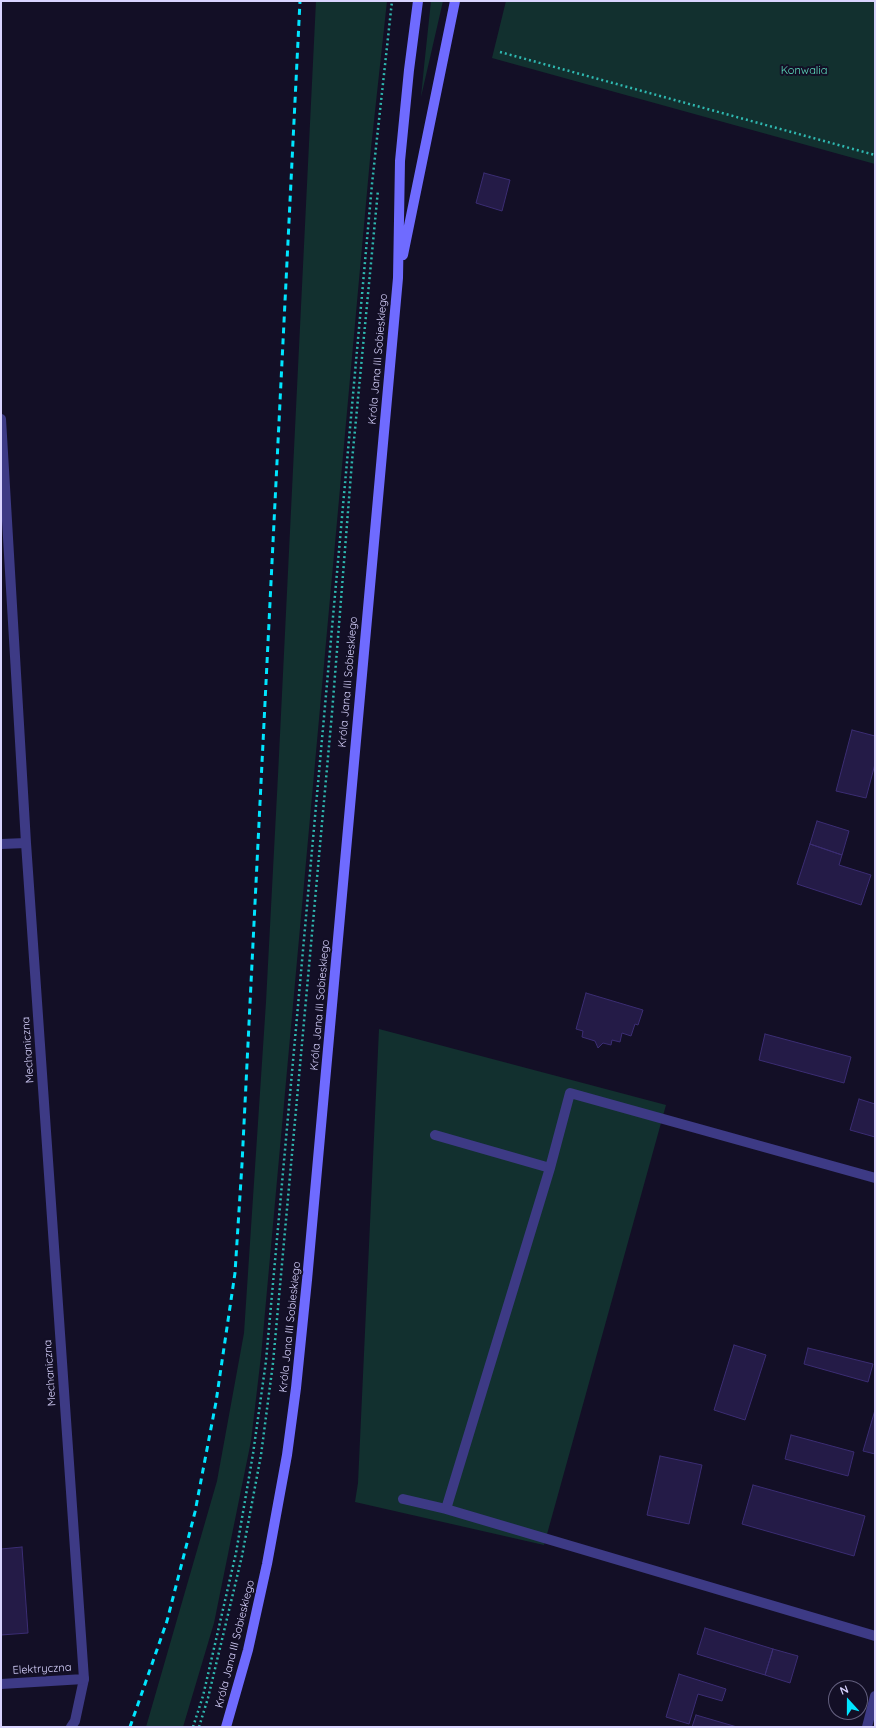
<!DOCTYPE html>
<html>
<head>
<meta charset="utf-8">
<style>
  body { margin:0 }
  #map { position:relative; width:876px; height:1728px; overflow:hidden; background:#130f26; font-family:Quicksand,sans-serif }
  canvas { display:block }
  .frame { position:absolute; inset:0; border:2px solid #d9d4ff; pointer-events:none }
  .north { position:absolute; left:828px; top:1680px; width:40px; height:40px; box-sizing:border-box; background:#130f26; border:1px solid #625e7d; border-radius:50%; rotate:339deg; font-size:11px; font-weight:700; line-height:16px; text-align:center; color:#d9d4ff }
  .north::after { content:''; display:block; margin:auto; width:14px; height:18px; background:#00e5ff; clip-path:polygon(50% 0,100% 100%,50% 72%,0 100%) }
</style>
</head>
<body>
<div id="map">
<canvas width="876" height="1728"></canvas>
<div class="frame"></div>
<div class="north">N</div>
</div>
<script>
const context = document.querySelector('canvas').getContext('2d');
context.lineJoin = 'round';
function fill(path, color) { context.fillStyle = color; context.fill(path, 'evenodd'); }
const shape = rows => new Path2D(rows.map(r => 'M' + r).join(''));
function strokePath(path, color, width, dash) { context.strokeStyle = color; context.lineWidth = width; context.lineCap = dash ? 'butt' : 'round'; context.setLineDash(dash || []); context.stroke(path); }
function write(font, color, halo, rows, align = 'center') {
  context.font = font + ' Quicksand,sans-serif'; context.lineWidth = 4; context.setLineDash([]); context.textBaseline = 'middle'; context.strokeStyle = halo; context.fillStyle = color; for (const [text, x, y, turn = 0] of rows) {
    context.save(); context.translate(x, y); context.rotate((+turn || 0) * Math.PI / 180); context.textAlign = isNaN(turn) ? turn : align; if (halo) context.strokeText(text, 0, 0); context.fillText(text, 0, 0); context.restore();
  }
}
const green = shape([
  [316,1,387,1,371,148,261,1356,251,1441,214,1623,183,1727,146,1727,217,1481,244,1333,266,1002,278,775],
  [431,1,443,1,421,97,424,67],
  [506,1,875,1,875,164,492,58],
  [379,1029,666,1105,544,1545,355,1502,358,1483]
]);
const building = shape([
  [484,173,510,180,502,211,476,203,484,173],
  [852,730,875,736,875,764,866,798,836,791,852,730],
  [817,821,849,831,842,855,810,844,817,821],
  [810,844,842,855,839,865,871,875,861,905,797,884,810,844],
  [586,993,643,1010,638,1025,635,1024,631,1036,622,1033,620,1042,612,1040,611,1045,603,1043,598,1048,595,1041,582,1037,583,1031,576,1029,586,993],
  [765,1034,851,1057,844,1083,759,1060,765,1034],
  [859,1099,875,1104,875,1137,850,1130,859,1099],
  [734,1345,766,1355,745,1420,714,1410,734,1345],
  [808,1348,873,1364,868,1382,804,1364,808,1348],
  [875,1410,875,1454,863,1451,875,1410],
  [791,1435,854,1452,848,1476,785,1459,791,1435],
  [660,1456,702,1465,689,1524,647,1515,660,1456],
  [753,1485,865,1516,854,1556,742,1524,753,1485],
  [22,1547,28,1633,1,1635,1,1549,22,1547],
  [705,1628,773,1649,765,1675,697,1654,705,1628],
  [773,1649,798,1656,790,1683,765,1675,773,1649],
  [679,1674,726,1689,722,1701,698,1694,689,1724,666,1717,679,1674],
  [696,1715,737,1727,692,1727,696,1715]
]);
const path = shape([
  [500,52,875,155],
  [193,1727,203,1696,236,1553,253,1454,266,1361,372,184,392,1],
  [199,1727,208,1698,242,1556,261,1455,273,1363,332,713,352,461,378,190]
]);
const service = shape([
  [435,1135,550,1168,570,1093,875,1178],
  [403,1499,446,1509,875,1636],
  [446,1509,550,1168],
  [71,1727,75,1721,84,1679]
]);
const minor = shape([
  [1,419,26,843,84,1679,1,1684],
  [1,844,26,843],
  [867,1727,875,1696]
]);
const secondary = shape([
  [403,255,455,1],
  [226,1727,248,1650,267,1564,287,1455,296,1388,307,1280,398,278,400,161,409,70,418,1]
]);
const rail = shape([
  [130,1727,167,1621,195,1512,216,1402,235,1273,242,1164,300,1]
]);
const parkNames = [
  ["Konwalia",804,71]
];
const streetNames = [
  ["Króla Jana III Sobieskiego",378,359,-85],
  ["Króla Jana III Sobieskiego",348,682,-85],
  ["Króla Jana III Sobieskiego",320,1005,-85],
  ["Mechaniczna",28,1050,-94],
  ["Króla Jana III Sobieskiego",290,1327,-84],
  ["Mechaniczna",50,1373,-94],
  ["Króla Jana III Sobieskiego",235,1644,-76],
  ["Elektryczna",42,1669,-3]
];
fill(green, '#12302f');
fill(building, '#241b47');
strokePath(building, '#3b2d73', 1);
strokePath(path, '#2fb8b0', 2.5, [2, 3]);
strokePath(service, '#3d3a85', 10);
strokePath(minor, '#3d3a85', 10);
strokePath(secondary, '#6f6bff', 10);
strokePath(rail, '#00e5ff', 3, [6, 5]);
write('11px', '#5fe0c0', '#130f26', parkNames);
write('11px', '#d9d4ff', '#130f26', streetNames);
</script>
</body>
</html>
